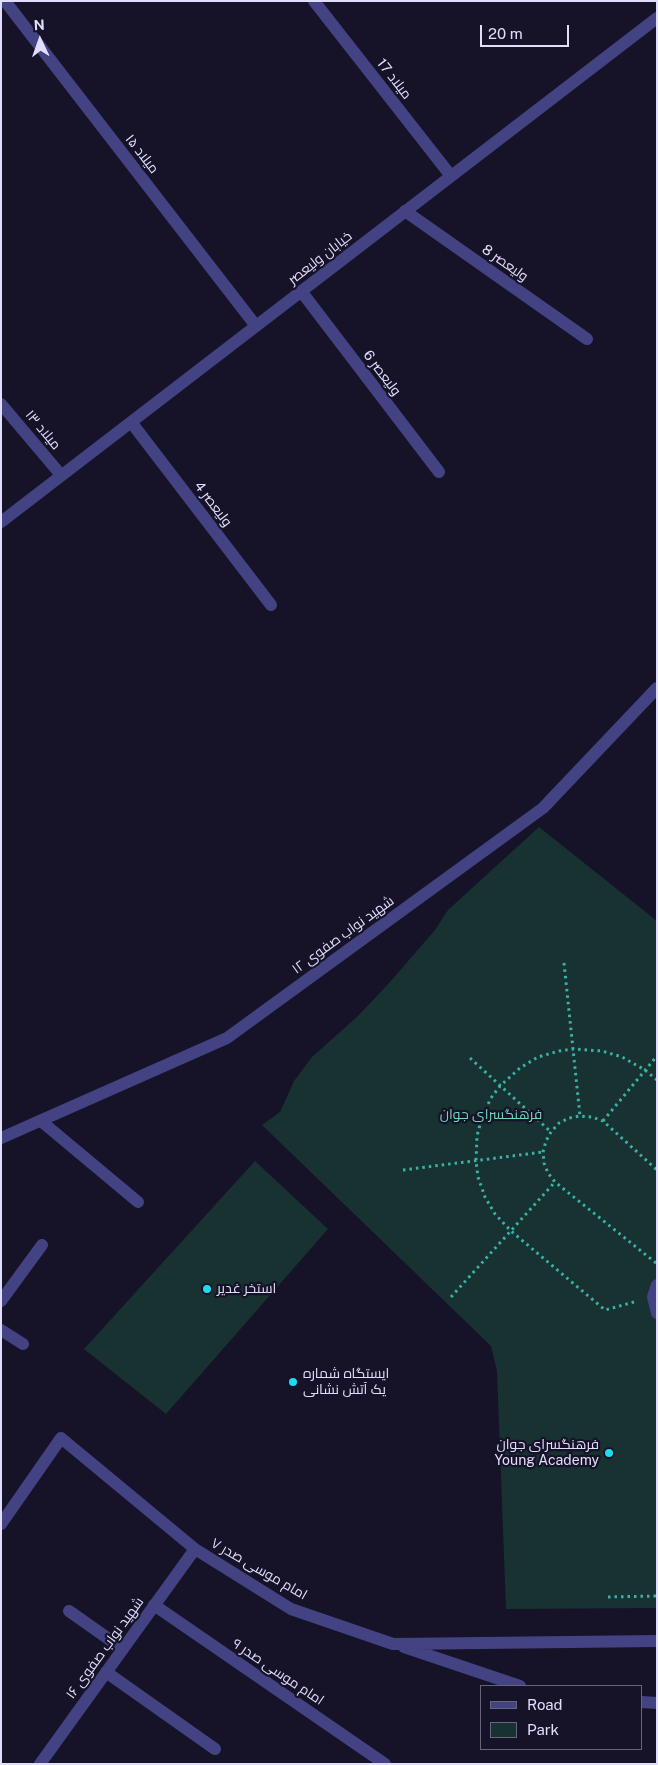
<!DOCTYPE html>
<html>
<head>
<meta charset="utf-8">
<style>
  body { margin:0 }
  #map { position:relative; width:658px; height:1765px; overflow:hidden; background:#161329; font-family:"Public Sans",sans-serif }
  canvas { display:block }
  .frame { position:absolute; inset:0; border:2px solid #e0defc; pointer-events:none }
  .legend { position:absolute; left:480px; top:1685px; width:162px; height:65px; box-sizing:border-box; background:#161329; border:1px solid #67647d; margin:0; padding:6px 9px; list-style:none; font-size:15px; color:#e0defc }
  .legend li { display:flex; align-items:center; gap:10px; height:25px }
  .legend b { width:25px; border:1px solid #67647d }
  .north { position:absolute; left:15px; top:15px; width:50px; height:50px; -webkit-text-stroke:4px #161329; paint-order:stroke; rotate:357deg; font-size:14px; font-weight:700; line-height:20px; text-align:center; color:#e0defc }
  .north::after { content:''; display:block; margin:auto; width:18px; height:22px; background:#e0defc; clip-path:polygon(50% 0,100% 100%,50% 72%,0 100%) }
  .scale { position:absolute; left:480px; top:25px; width:89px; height:22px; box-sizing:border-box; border:2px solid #e0defc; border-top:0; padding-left:6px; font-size:15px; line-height:18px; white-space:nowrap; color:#e0defc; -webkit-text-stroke:4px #161329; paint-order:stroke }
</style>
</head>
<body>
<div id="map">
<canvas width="658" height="1765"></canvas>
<div class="frame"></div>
<ul class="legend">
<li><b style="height:6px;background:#434283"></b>Road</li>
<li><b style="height:14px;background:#173230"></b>Park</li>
</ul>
<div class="north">N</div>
<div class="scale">20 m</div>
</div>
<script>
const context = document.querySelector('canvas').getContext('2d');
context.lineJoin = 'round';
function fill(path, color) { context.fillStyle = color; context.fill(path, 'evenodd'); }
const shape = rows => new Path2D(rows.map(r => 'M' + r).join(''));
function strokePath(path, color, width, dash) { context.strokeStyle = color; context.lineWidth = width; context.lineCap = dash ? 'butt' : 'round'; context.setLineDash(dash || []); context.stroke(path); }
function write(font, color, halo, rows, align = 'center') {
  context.font = font + ' "Public Sans",Cairo,sans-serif'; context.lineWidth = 4.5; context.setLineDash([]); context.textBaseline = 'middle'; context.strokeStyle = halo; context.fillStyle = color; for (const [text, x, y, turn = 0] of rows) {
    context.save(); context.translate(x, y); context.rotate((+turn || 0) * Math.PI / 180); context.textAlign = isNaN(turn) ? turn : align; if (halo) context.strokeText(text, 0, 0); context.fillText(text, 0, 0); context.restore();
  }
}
const green = shape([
  [539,827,657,921,657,1608,506,1609,497,1371,491,1346,262,1125,280,1112,294,1081,312,1057,358,1016,390,982,435,930,448,910],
  [255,1161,328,1229,166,1414,84,1349]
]);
const path = shape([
  [564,963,580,1116],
  [470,1058,551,1132],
  [603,1121,657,1056],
  [403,1170,543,1152],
  [656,1263,555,1182,548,1173,544,1163,543,1152,546,1141,551,1132,559,1123,569,1118,580,1116,592,1117,603,1121,657,1170],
  [451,1297,555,1182],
  [634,1302,605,1310,511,1231,495,1214,485,1197,478,1177,476,1161,477,1136,482,1117,491,1098,500,1086,520,1068,538,1057,559,1051,573,1049,602,1051,622,1057,645,1070,657,1080],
  [608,1597,657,1596]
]);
const minor = shape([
  [5,1,256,326],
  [314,1,451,176],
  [405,211,587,339],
  [301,291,439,472],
  [1,404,61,475],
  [131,422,271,605],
  [1,522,657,18],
  [41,1121,138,1202],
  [1,1138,227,1038,543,808,657,688],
  [657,1285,653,1297,657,1313],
  [1,1301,42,1245],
  [1,1330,23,1344],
  [1,1524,61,1438,195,1549,291,1609,393,1644,657,1641],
  [154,1605,385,1764],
  [69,1611,123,1649],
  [404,1647,520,1686],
  [106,1672,215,1749],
  [642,1702,657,1703],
  [40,1764,195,1549]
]);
const markers = [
  [207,1289,5,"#1bddeb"],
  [293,1382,5,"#1bddeb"],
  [609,1453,5,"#1bddeb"]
];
const streetNames = [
  ["میلاد 17",394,79,52],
  ["میلاد ۱۵",142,154,52],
  ["خیابان ولیعصر",320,258,-38],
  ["ولیعصر 8",505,263,35],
  ["ولیعصر 6",382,373,53],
  ["میلاد ۱۳",43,430,50],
  ["ولیعصر 4",213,504,53],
  ["شهید نواب صفوی ۱۲",343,935,-36],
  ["امام موسی صدر ۷",259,1569,30],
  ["شهید نواب صفوی ۱۶",105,1648,-54],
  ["امام موسی صدر ۹",278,1672,34]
];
const parkNames = [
  ["فرهنگسرای جوان",491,1115]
];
const poiNames = [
  ["استخر غدیر",217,1289],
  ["ایستگاه شماره",303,1374],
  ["یک آتش نشانی",303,1390],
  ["فرهنگسرای جوان",599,1445,"right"],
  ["Young Academy",599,1461,"right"]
];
fill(green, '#173230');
strokePath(path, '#3cb2a7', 3, [2.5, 4]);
strokePath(minor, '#434283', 12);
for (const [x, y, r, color] of markers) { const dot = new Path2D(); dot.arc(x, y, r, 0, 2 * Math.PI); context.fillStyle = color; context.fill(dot); strokePath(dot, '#161329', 2); }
write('14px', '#e0defc', '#161329', streetNames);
write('14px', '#6fd7ba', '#161329', parkNames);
write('14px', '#e0defc', '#161329', poiNames, 'left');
</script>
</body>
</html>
